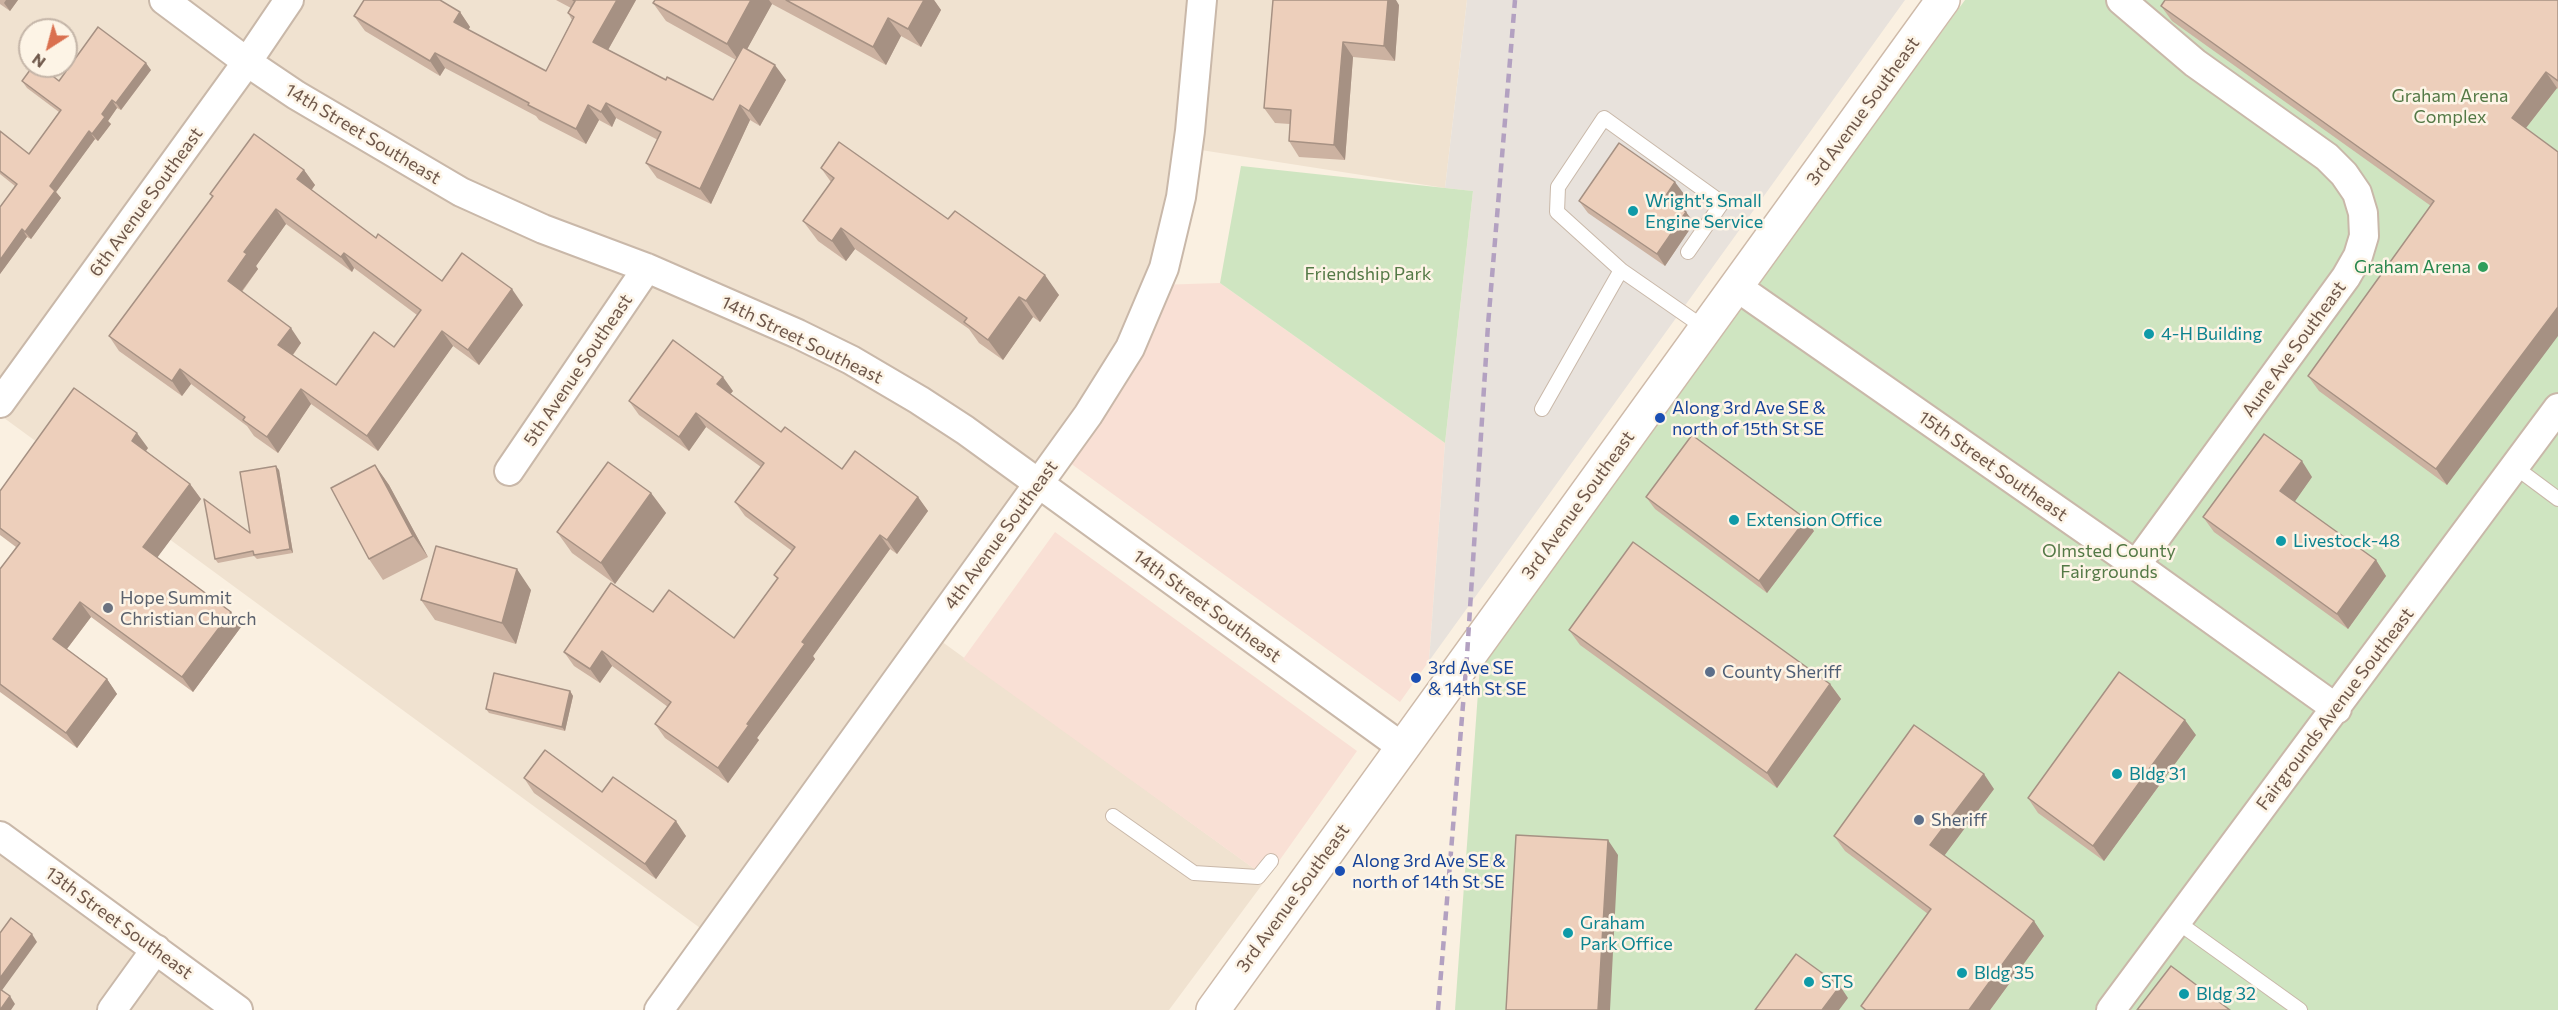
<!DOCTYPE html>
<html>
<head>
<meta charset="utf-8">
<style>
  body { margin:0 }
  #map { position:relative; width:2558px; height:1010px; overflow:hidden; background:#faf0e1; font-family:Commissioner,sans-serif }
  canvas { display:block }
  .north { position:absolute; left:18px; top:18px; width:60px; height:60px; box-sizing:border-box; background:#fdf4e6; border:2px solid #c4b5a8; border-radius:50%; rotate:216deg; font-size:16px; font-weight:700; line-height:24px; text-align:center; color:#6e574a }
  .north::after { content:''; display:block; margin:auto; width:21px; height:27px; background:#da704f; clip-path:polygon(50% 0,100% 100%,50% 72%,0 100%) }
</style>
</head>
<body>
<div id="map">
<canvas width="2558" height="1010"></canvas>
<div class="north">N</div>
</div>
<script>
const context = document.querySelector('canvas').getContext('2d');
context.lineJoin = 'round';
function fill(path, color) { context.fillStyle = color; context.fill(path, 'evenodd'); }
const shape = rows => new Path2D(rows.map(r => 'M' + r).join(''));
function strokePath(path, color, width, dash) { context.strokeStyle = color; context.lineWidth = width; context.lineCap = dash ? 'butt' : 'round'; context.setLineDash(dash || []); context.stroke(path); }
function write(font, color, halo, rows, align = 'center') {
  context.font = font + ' Commissioner,sans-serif'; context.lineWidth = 5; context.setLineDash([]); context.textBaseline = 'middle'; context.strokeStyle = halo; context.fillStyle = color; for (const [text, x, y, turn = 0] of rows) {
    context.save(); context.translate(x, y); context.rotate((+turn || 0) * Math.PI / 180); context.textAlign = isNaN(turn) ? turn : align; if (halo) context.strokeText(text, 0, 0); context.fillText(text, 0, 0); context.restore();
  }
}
const residential = shape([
  [0,0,1467,0,1445,188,1188,148,1147,311,930,633,1267,878,1169,1010,659,1010,711,936,0,415],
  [30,30,66,30,66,66,30,66],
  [0,836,238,1010,0,1010]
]);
const commercial = shape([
  [1220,283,1445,443,1429,661,1400,702,1059,455,1157,285],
  [1055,532,1357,751,1267,878,963,659]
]);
const industrial = shape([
  [1467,0,1905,0,1429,661,1445,443,1473,191,1445,188]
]);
const green = shape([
  [1965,0,2558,0,2558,1010,1455,1010,1480,665],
  [1241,166,1473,191,1445,443,1220,283]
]);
const lane = shape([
  [1621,270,1557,212,1558,187,1604,118,1722,203,1688,252],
  [1542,409,1621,270,1706,329],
  [2515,467,2558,499],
  [1113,816,1194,873,1258,877,1271,861],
  [2176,921,2300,1010]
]);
const street = shape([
  [164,0,247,62,296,95,461,192,543,229,647,268,798,334,851,360,919,400,965,430,1402,747],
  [2121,0,2195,63,2327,157,2344,174,2357,193,2363,213,2364,236,2358,256,2346,277,2136,565],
  [1737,287,2136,565,2337,709],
  [0,403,247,62,289,0],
  [509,471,647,268],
  [0,836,238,1010],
  [112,1010,156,949],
  [659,1010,1088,415,1130,348,1164,268,1181,197,1190,131,1202,0],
  [2111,1010,2558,408]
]);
const secondary = shape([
  [1213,1010,1943,0]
]);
const rail = shape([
  [1438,1010,1467,656,1488,325,1515,0]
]);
const wall = shape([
  [0,0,18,0,10,11,0,4],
  [556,0,636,0,608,50,666,80,713,100,736,60,666,21,653,3,655,0,934,0,941,10,921,47,901,36,886,65,772,4,747,49,786,80,760,126,750,120,711,204,657,178,646,163,658,140,616,118,612,127,599,120,586,144,539,120,536,116,445,68,440,76,365,31,354,16,460,12,470,27,468,30,546,71,572,20,568,13,571,8],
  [1273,0,1399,5,1395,61,1353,57,1345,160,1299,157,1289,141,1290,124,1275,123,1264,108],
  [2558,0,2558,89,2557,88,2526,128,2447,485,2319,391,2308,376,2431,206,2172,21,2161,6],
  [151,70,121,110,117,108,108,121,111,124,98,141,95,139,56,192,61,198,31,239,27,237,0,274,0,207,15,186,0,174,0,131,29,154,59,112,27,88,22,81,59,81],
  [821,168,948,219,1059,295,1040,322,1033,317,1003,360,979,343,969,329,855,249,846,261,818,241,803,221,831,182],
  [304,170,315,185,311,190,376,238,442,281,523,305,479,365,453,346,378,451,311,404,278,453,254,436,247,426,191,384,182,396,119,351,109,336,212,197,210,194],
  [286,224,352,272,354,268,417,315,394,347,336,385,293,355,301,343,242,292,258,269,256,266],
  [1684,194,1676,205,1686,212,1694,223,1665,266,1588,213,1579,201],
  [733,391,730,394,781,432,842,469,918,497,928,511,897,554,890,549,813,656,815,659,757,738,759,740,728,783,665,738,655,724,668,707,612,666,600,683,574,666,564,652,653,612,734,638,777,579,774,575,792,551,745,516,735,502,761,467,706,427,689,451,639,415,629,401],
  [148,448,146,451,190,484,201,499,157,557,231,612,241,627,193,692,91,617,67,649,107,679,117,694,77,748,0,692,0,569,16,547,0,535,0,491],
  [375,465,389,485,428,557,383,580,369,559],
  [279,470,293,553,257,559,254,556,218,563,215,559,250,533],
  [2312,477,2294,502,2376,560,2386,576,2348,629,2214,532,2203,517],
  [651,493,666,513,615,584,572,553,557,532],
  [1646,497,1814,531,1767,593,1655,509],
  [531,590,516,644,435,620,421,600],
  [1569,630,1830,684,1841,699,1777,788,1580,645],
  [570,691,573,696,565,731,489,713,486,709],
  [2196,735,2104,861,2038,813,2028,798],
  [524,778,602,792,686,836,656,879,534,793],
  [1994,789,1944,856,2044,936,1990,1010,1864,1010,1861,1006,1928,914,1845,851,1834,836]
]);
const shadedWall = shape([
  [6,0,18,0,10,11,4,3],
  [617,0,636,0,604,57,593,42],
  [751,0,769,0,772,4,740,62,727,44],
  [924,0,934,0,941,10,921,47,908,29],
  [1388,0,1396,0,1399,5,1395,61,1384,46],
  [460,12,470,27,464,37,454,22],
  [888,18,901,36,886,65,873,47],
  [1343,42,1353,57,1345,160,1334,145],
  [435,53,445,68,440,76,430,61],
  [146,63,151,70,121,110,116,103],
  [775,65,786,80,760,126,749,111],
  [2546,72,2557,88,2522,133,2512,118],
  [112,100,117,108,108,121,111,124,98,141,92,134,102,114],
  [606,103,616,118,612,127,601,112],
  [588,105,599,120,586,144,576,129],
  [740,105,750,120,711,204,700,189],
  [89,131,95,139,56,192,61,198,31,239,25,232,50,186],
  [304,170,315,185,308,195,297,179],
  [1675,182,1684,194,1673,209,1665,197],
  [276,209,286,224,256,266,258,269,238,296,228,281,244,252],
  [1686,212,1694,223,1665,266,1657,254],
  [841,228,855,249,846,261,832,241],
  [22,229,27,237,0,274,0,260],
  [344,253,354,268,352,272,341,257],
  [1045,275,1059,295,1040,322,1026,301],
  [512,289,523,305,479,365,468,350],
  [1019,297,1033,317,1003,360,988,340],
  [2558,307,2558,336,2447,485,2436,469],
  [291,328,301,343,289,360,278,345],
  [442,331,453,346,378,451,367,436],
  [180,369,191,384,182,396,172,381],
  [723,377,733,391,727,398,717,384],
  [301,389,311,404,278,453,267,437],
  [696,413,706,427,689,451,679,437],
  [137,433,148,448,142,456,132,441],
  [2302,461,2312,477,2291,507,2280,491],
  [375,465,389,485,428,557,413,536],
  [276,466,279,470,293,553,290,549],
  [190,484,201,499,154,562,143,547],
  [651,493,666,513,615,584,601,563],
  [918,497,928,511,897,554,887,540],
  [1806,519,1814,531,1767,593,1759,581],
  [880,535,890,549,813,656,815,659,757,738,759,740,728,783,718,768,802,642],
  [2376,560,2386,576,2348,629,2337,614],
  [517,569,531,590,516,644,502,623],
  [80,602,91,617,63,654,53,639],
  [231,612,241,627,193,692,182,677],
  [602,651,612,666,600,683,590,669],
  [107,679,117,694,77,748,66,733],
  [1830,684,1841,699,1777,788,1767,773],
  [570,691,573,696,565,731,562,727],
  [2185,720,2196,735,2104,861,2093,846],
  [1984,774,1994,789,1941,860,1930,845],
  [676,821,686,836,656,879,645,864],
  [1608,840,1618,855,1610,1010,1598,1010],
  [2034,921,2044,936,1990,1010,1969,1010],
  [32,934,37,942,0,993,0,978],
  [1840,986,1848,998,1839,1010,1822,1010],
  [10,996,15,1004,11,1010,0,1010]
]);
const building = shape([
  [364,0,440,0,460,12,454,22,546,71,574,17,568,13,575,1,573,0,617,0,593,42,666,80,667,77,713,100,743,47,775,65,749,111,740,105,700,189,646,163,661,132,606,103,601,112,588,105,576,129,528,105,529,103,435,53,430,61,354,16,364,0],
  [655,0,751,0,727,44,653,3,655,0],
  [786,0,924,0,908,29,888,18,873,47,786,0],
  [1273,0,1388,0,1384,46,1343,42,1334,145,1289,141,1291,110,1264,108,1273,0],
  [2165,0,2558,0,2558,81,2546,72,2512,118,2558,152,2558,307,2436,469,2308,376,2434,201,2161,6,2165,0],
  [98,27,146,63,116,103,112,100,102,114,105,117,92,134,89,131,50,186,55,191,25,232,22,229,0,260,0,207,17,184,0,171,0,131,29,154,61,110,22,81,33,66,40,66,59,81,98,27],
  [254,134,304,170,297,179,376,238,378,234,442,281,462,253,512,289,468,350,442,331,367,436,301,389,267,437,243,420,245,417,180,369,172,381,109,336,213,196,210,194,254,134],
  [276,209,341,257,344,253,421,310,394,347,374,332,336,385,278,345,291,328,228,281,247,254,244,252,276,209],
  [839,142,948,219,955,211,1045,275,1026,301,1019,297,988,340,964,322,967,318,841,228,832,241,803,221,834,178,821,168,839,142],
  [1619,143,1675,182,1665,197,1686,212,1657,254,1579,201,1619,143],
  [673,340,723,377,717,384,781,432,785,427,842,469,855,451,918,497,887,540,880,535,802,642,805,644,747,724,749,725,718,768,655,724,671,702,602,651,590,669,564,652,611,583,653,612,669,590,734,638,778,578,774,575,795,547,735,502,764,463,696,413,679,437,629,401,673,340],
  [74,388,137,433,132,441,190,484,143,547,231,612,182,677,80,602,53,639,107,679,66,733,0,684,0,569,20,543,0,528,0,491,74,388],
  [2264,434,2302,461,2280,491,2376,560,2337,614,2203,517,2264,434],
  [1692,435,1806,519,1759,581,1646,497,1692,435],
  [608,462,651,493,601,563,557,532,608,462],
  [375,465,413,536,369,559,331,488,375,465],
  [276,466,290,549,254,555,253,551,215,559,204,499,250,533,240,472,276,466],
  [1633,542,1830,684,1767,773,1569,630,1633,542],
  [436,546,517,569,502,623,421,600,436,546],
  [2119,672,2185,720,2093,846,2028,798,2119,672],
  [494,673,570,691,562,727,486,709,494,673],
  [1914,725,1984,774,1930,845,2034,921,1969,1010,1866,1010,1861,1006,1931,909,1834,836,1914,725],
  [545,750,602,792,613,777,676,821,645,864,524,778,545,750],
  [1516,835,1608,840,1598,1010,1506,1010,1516,835],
  [11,918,32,934,0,978,0,933,11,918],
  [1796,954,1840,986,1822,1010,1755,1010,1796,954],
  [2171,966,2230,1010,2137,1010,2171,966],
  [0,989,10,996,0,1010,0,989]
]);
const markers = [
  [1633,211,6,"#0f9aa8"],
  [2483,267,6,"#2e9e5b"],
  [2149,334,6,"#0f9aa8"],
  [1660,418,6,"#1a4fb4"],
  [1734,520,6,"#0f9aa8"],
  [2281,541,6,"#0f9aa8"],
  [108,608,6,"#6b7280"],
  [1710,672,6,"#5c6f8a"],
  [1416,678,6,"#1a4fb4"],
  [2117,774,6,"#0f9aa8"],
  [1919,820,6,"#5c6f8a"],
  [1340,871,6,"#1a4fb4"],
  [1568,933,6,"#0f9aa8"],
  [1962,973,6,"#0f9aa8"],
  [1809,982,6,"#0f9aa8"],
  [2184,994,6,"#0f9aa8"]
];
const parkNames = [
  ["Graham Arena",2450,96],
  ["Complex",2450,117],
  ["Friendship Park",1368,274],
  ["Olmsted County",2109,551],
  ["Fairgrounds",2109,572]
];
const streetNames = [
  ["3rd Avenue Southeast",1863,111,-54],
  ["14th Street Southeast",363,134,31],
  ["6th Avenue Southeast",146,202,-54],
  ["14th Street Southeast",802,340,26],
  ["Aune Ave Southeast",2294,349,-54],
  ["5th Avenue Southeast",578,370,-56],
  ["15th Street Southeast",1993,466,35],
  ["3rd Avenue Southeast",1578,505,-54],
  ["4th Avenue Southeast",1001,535,-54],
  ["14th Street Southeast",1207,606,36],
  ["Fairgrounds Avenue Southeast",2335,709,-53],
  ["3rd Avenue Southeast",1293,898,-54],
  ["13th Street Southeast",119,923,36]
];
const cultureNames = [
  ["Wright's Small",1645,201],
  ["Engine Service",1645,222],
  ["4-H Building",2161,334],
  ["Extension Office",1746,520],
  ["Livestock-48",2293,541],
  ["Bldg 31",2129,774],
  ["Graham",1580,923],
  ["Park Office",1580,944],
  ["Bldg 35",1974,973],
  ["STS",1821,982],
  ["Bldg 32",2196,994]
];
const leisureNames = [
  ["Graham Arena",2471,267]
];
const transitNames = [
  ["Along 3rd Ave SE &",1672,408],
  ["north of 15th St SE",1672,429],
  ["3rd Ave SE",1428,668],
  ["& 14th St SE",1428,689],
  ["Along 3rd Ave SE &",1352,861],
  ["north of 14th St SE",1352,882]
];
const worshipNames = [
  ["Hope Summit",120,598],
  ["Christian Church",120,619]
];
const serviceNames = [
  ["County Sheriff",1722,672],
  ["Sheriff",1931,820]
];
fill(residential, '#f0e2d0');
fill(commercial, '#f9e0d5');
fill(industrial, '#e8e2dc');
fill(green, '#cfe5c1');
strokePath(lane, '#c9b8a9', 16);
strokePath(street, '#c9b8a9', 32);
strokePath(secondary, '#cebaa9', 36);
strokePath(lane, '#fff', 14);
strokePath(street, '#fff', 28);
strokePath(secondary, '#fff', 33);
strokePath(rail, '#b3a1c1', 4.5, [9, 6]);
fill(wall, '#ccb2a1');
fill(shadedWall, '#a69183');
fill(building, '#edcfbb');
strokePath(building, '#a69183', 1.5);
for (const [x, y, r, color] of markers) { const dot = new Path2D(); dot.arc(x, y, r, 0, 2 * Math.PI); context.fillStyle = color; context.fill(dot); strokePath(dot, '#fdf4e6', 2); }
write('18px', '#547946', '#fdf4e6', parkNames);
write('18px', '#6e574a', '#fdf4e6', streetNames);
write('18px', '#0d838f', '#fdf4e6', cultureNames, 'left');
write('18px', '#27864d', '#fdf4e6', leisureNames, 'right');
write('18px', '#164399', '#fdf4e6', transitNames, 'left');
write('18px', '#5b616d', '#fdf4e6', worshipNames, 'left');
write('18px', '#4e5e75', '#fdf4e6', serviceNames, 'left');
</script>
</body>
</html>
